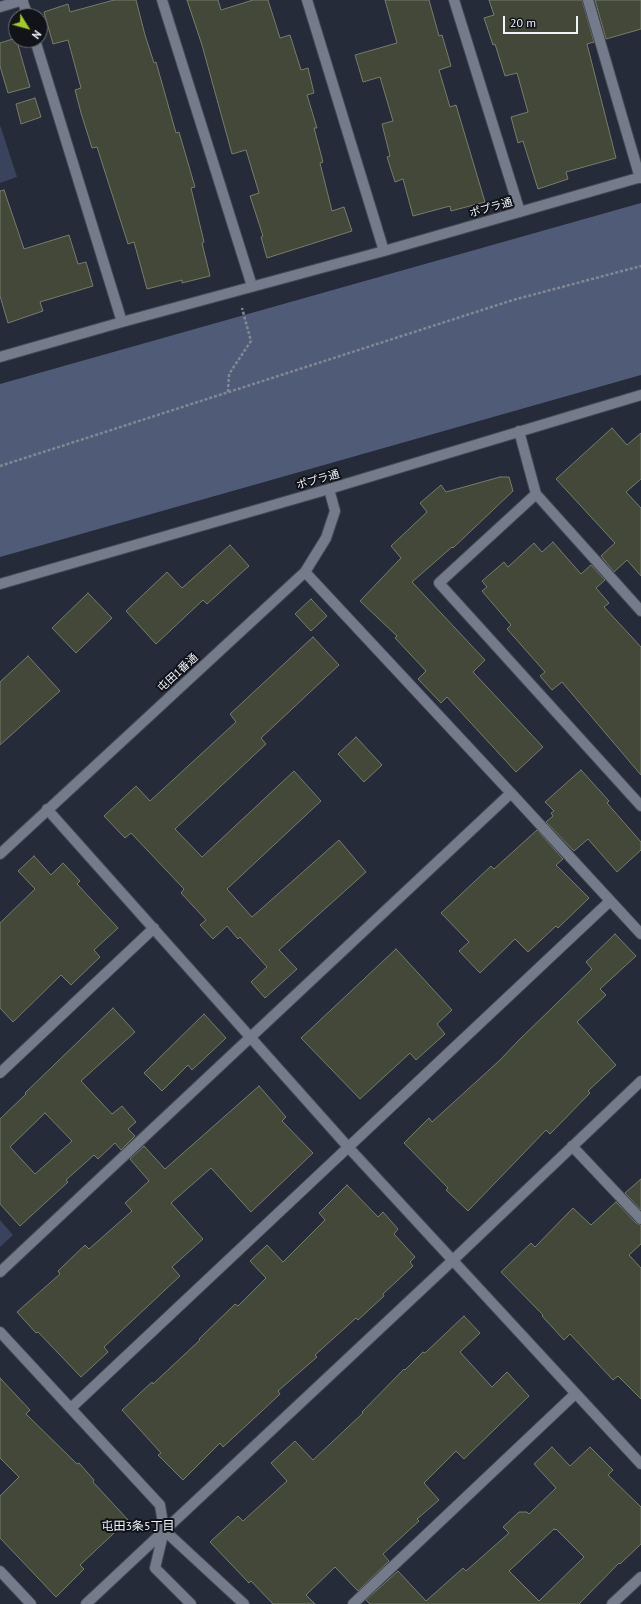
<!DOCTYPE html>
<html>
<head>
<meta charset="utf-8">
<style>
  body { margin:0 }
  #map { position:relative; width:641px; height:1604px; overflow:hidden; background:#252b38; font-family:"PT Sans",sans-serif }
  canvas { display:block }
  .north { position:absolute; left:8px; top:8px; width:40px; height:40px; box-sizing:border-box; background:#111319; border:1px solid #6a6d74; border-radius:50%; rotate:127deg; font-size:11px; font-weight:700; line-height:16px; text-align:center; color:#eff3fc }
  .north::after { content:''; display:block; margin:auto; width:14px; height:18px; background:#a4c825; clip-path:polygon(50% 0,100% 100%,50% 72%,0 100%) }
  .scale { position:absolute; left:503px; top:16px; width:75px; height:18px; box-sizing:border-box; border:2px solid #eff3fc; border-top:0; padding-left:5px; font-size:12px; line-height:14px; white-space:nowrap; color:#eff3fc; -webkit-text-stroke:3px #111319; paint-order:stroke }
</style>
</head>
<body>
<div id="map">
<canvas width="641" height="1604"></canvas>
<div class="north">N</div>
<div class="scale">20 m</div>
</div>
<script>
const context = document.querySelector('canvas').getContext('2d');
context.lineJoin = 'round';
function fill(path, color) { context.fillStyle = color; context.fill(path, 'evenodd'); }
const shape = rows => new Path2D(rows.map(r => 'M' + r).join(''));
function strokePath(path, color, width, dash) { context.strokeStyle = color; context.lineWidth = width; context.lineCap = dash ? 'butt' : 'round'; context.setLineDash(dash || []); context.stroke(path); }
function write(font, color, halo, rows, align = 'center') {
  context.font = font + ' "PT Sans","Noto Sans JP",sans-serif'; context.lineWidth = 4; context.setLineDash([]); context.textBaseline = 'middle'; context.strokeStyle = halo; context.fillStyle = color; for (const [text, x, y, turn = 0] of rows) {
    context.save(); context.translate(x, y); context.rotate((+turn || 0) * Math.PI / 180); context.textAlign = isNaN(turn) ? turn : align; if (halo) context.strokeText(text, 0, 0); context.fillText(text, 0, 0); context.restore();
  }
}
const green = shape([
  [0,125,17,177,0,183],
  [0,1220,13,1235,0,1247]
]);
const forest = shape([
  [641,203,641,375,0,557,0,384]
]);
const building = shape([
  [114,0,136,0,145,35,154,63,156,62,176,133,179,132,195,187,191,188,204,242,202,243,210,276,182,283,182,280,147,289,134,242,128,244,97,147,92,148,81,113,75,90,81,88,68,40,53,44,44,12,68,4,70,12,114,0],
  [187,0,218,0,221,10,253,0,268,0,280,38,290,35,301,70,308,68,314,93,307,95,317,128,314,128,323,162,320,163,332,211,344,207,352,231,267,258,261,237,263,236,250,196,259,193,246,150,232,154,202,45,187,0],
  [385,0,429,0,439,36,442,35,451,66,439,70,450,107,456,105,485,202,451,211,450,206,413,216,403,179,395,182,387,157,390,156,382,124,393,121,380,77,363,82,355,55,397,43,385,0],
  [489,0,582,0,594,42,587,44,616,158,566,172,568,179,538,189,523,141,518,143,511,117,528,112,517,73,505,76,495,44,493,45,484,18,494,15,489,0],
  [595,0,641,0,641,29,606,39,595,0],
  [16,38,30,87,8,93,0,66,0,43,16,38],
  [35,98,41,117,21,124,16,104,35,98],
  [4,190,24,249,69,235,78,264,86,262,93,286,40,302,43,311,8,323,0,296,0,191,4,190],
  [612,428,627,445,641,433,641,479,626,492,641,508,641,576,627,560,614,572,601,556,615,543,556,479,612,428],
  [500,477,509,477,513,491,453,548,452,547,412,582,485,660,473,672,543,747,516,772,447,697,441,703,418,679,426,671,395,638,397,636,360,601,401,558,391,546,427,512,420,503,441,485,446,492,500,477],
  [553,542,581,574,591,565,605,580,596,588,609,603,604,607,641,647,641,775,562,682,552,690,540,676,545,672,507,629,511,625,482,591,487,587,482,581,504,562,508,567,534,543,542,552,553,542],
  [230,545,249,566,207,604,203,600,156,644,126,611,167,572,182,588,230,545],
  [88,593,112,618,76,653,52,628,88,593],
  [311,599,327,616,311,631,295,614,311,599],
  [313,637,339,665,261,738,266,744,175,829,202,857,294,771,321,801,227,889,252,917,339,840,366,872,279,950,297,969,265,998,251,982,267,967,240,937,238,939,227,926,213,939,200,925,206,920,181,893,184,889,131,833,125,838,104,816,136,786,150,801,236,722,230,714,313,637],
  [28,656,60,691,0,745,0,682,28,656],
  [356,737,382,765,364,782,338,754,356,737],
  [581,770,609,801,607,803,641,842,641,850,617,872,588,839,574,851,546,822,553,816,551,813,554,811,545,802,581,770],
  [537,830,563,859,556,865,589,898,558,928,556,926,528,952,515,939,480,973,459,951,469,942,441,913,491,866,494,869,537,830],
  [34,856,51,875,63,863,80,881,77,884,118,928,94,950,100,957,71,985,61,975,13,1022,0,1008,0,923,35,889,18,871,34,856],
  [615,934,636,956,600,989,606,995,577,1022,616,1065,588,1091,590,1093,550,1134,546,1130,468,1211,446,1190,448,1188,404,1143,429,1118,432,1122,500,1060,519,1040,592,969,586,962,615,934],
  [396,949,452,1010,437,1024,445,1034,416,1060,410,1053,360,1099,301,1038,396,949],
  [113,1008,135,1032,81,1081,112,1114,122,1106,136,1122,128,1129,135,1136,121,1150,115,1143,98,1159,94,1155,66,1180,68,1182,20,1226,0,1204,0,1119,26,1094,25,1093,113,1008],
  [45,1113,72,1141,35,1174,10,1147,45,1113],
  [204,1014,226,1038,192,1070,188,1065,162,1091,144,1073,204,1014],
  [259,1086,286,1117,282,1121,313,1153,251,1212,211,1168,171,1203,203,1239,172,1267,180,1276,104,1347,108,1352,81,1377,38,1332,36,1333,17,1312,60,1274,58,1271,85,1245,89,1249,132,1211,125,1203,149,1181,130,1159,144,1146,165,1169,259,1086],
  [641,1179,641,1210,625,1193,641,1179],
  [347,1185,378,1217,383,1212,398,1229,394,1234,415,1257,410,1262,413,1266,383,1294,384,1296,358,1320,356,1318,315,1355,317,1357,278,1391,280,1394,262,1411,223,1447,220,1443,183,1480,158,1455,161,1453,122,1410,152,1382,153,1384,200,1340,199,1339,235,1304,238,1306,266,1278,250,1261,267,1245,283,1262,325,1220,319,1213,347,1185],
  [616,1202,636,1223,641,1225,641,1244,629,1255,641,1268,641,1399,618,1376,613,1380,570,1334,564,1340,542,1316,543,1315,501,1272,531,1243,535,1247,573,1208,591,1225,616,1202],
  [464,1316,480,1333,460,1352,492,1387,507,1372,529,1396,464,1459,456,1451,424,1483,439,1500,417,1519,419,1521,383,1554,389,1561,358,1591,335,1567,306,1595,315,1604,273,1604,251,1581,249,1583,210,1542,238,1516,243,1521,287,1481,271,1463,295,1441,313,1460,363,1413,362,1412,404,1369,405,1370,423,1352,425,1353,464,1316],
  [0,1378,30,1410,26,1414,77,1464,79,1463,94,1480,93,1482,128,1520,80,1565,84,1569,56,1597,0,1538,0,1496,19,1477,0,1458,0,1378],
  [552,1447,570,1466,590,1447,613,1470,608,1475,641,1507,641,1544,620,1564,619,1563,579,1604,370,1604,366,1600,398,1571,426,1601,463,1568,466,1571,509,1533,503,1527,519,1512,527,1512,529,1514,556,1488,534,1464,552,1447],
  [554,1529,555,1530,556,1529,584,1557,539,1601,509,1571,554,1529]
]);
const path = shape([
  [228,392,229,374,251,341,242,308],
  [0,466,513,300,641,266]
]);
const minor = shape([
  [22,0,28,16],
  [162,0,252,286],
  [307,0,384,251],
  [454,0,520,212],
  [588,0,640,178],
  [0,7,23,0],
  [35,40,122,322],
  [0,357,122,322,384,251,641,177],
  [519,431,536,494,641,611],
  [536,494,439,583,641,806],
  [305,572,511,793],
  [0,584,329,489,641,395],
  [47,809,349,1148,641,1464],
  [0,854,305,572,326,538,335,511,329,489],
  [0,1073,154,928],
  [572,1146,641,1219],
  [0,1272,511,793,641,934],
  [0,1332,160,1505,164,1530],
  [71,1408,610,901],
  [0,1571,31,1604],
  [86,1604,452,1261,641,1081],
  [191,1604,155,1568,164,1530,244,1604],
  [353,1604,575,1394],
  [612,1604,641,1577]
]);
const streetNames = [
  ["ポプラ通",491,208,-16],
  ["ポプラ通",318,480,-16],
  ["屯田1番通",178,673,-43]
];
const neighbourhoodNames = [
  ["屯田3条5丁目",138,1527]
];
fill(green, '#3a435c');
fill(forest, '#505b78');
fill(building, '#434839');
strokePath(building, '#777c6c', 1);
strokePath(minor, '#444954', 12);
strokePath(path, '#828792', 2.5, [3, 2]);
strokePath(minor, '#747b8b', 10);
write('11px', '#eff3fc', '#111319', streetNames);
write('12px', '#eff3fc', '#111319', neighbourhoodNames);
</script>
</body>
</html>
